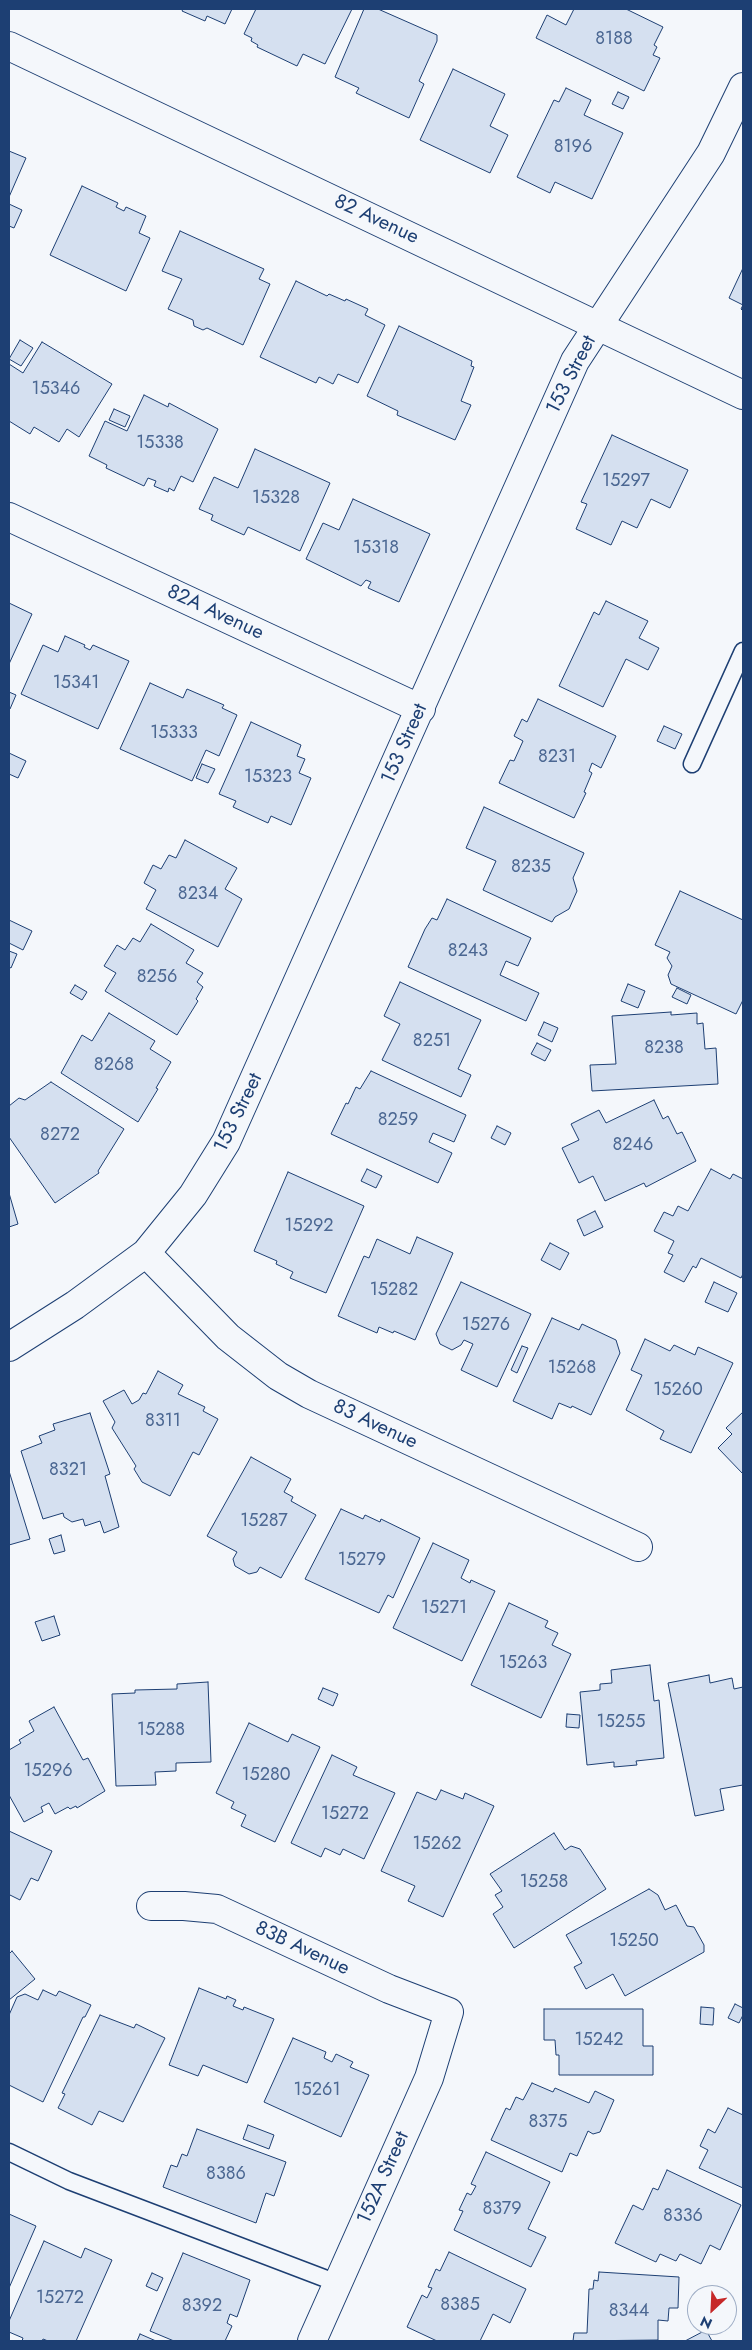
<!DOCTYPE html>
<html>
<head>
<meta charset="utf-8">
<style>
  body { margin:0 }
  #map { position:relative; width:752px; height:2350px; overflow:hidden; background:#f4f7fb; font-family:Jost,sans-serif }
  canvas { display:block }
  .frame { position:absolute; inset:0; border:10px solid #1d3f73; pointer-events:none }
  .north { position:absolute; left:687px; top:2285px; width:50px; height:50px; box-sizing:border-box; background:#f4f7fb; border:1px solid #9eadc5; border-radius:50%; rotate:205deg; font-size:14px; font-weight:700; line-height:20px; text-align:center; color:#1d3f73 }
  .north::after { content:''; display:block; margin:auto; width:18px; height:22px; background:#c62828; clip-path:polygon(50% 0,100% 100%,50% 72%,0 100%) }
</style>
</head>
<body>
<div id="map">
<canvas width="752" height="2350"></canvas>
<div class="frame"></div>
<div class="north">N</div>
</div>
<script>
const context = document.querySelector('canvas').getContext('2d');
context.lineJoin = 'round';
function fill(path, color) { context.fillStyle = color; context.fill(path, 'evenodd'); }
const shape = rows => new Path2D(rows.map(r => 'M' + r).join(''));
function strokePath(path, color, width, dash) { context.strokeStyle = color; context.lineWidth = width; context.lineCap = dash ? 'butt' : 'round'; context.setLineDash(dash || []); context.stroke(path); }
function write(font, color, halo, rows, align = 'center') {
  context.font = font + ' Jost,sans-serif'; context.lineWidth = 4; context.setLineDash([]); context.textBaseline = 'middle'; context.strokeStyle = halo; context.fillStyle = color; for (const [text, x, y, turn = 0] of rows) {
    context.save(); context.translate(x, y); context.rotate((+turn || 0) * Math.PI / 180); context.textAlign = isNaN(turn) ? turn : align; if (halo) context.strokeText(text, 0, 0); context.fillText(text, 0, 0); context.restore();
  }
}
const building = shape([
  [183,9,232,9,225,24,207,16,205,21,182,11,183,9],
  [256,9,352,9,325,64,303,54,297,66,257,47,258,45,251,41,252,38,244,34,256,9],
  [364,9,378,9,437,35,437,41,419,81,424,84,409,118,356,93,359,88,335,77,364,9],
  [574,9,626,9,663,27,654,45,657,47,653,55,660,58,644,91,536,38,547,15,566,25,574,9],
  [453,69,505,94,490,126,508,135,490,173,420,140,453,69],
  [566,88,591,100,584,115,623,133,592,199,555,182,550,193,517,177,554,100,559,102,566,88],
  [618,92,629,97,623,109,612,104,618,92],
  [9,151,26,158,9,197,9,151],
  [82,186,118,203,116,207,124,211,126,207,146,216,139,233,150,238,126,291,50,255,82,186],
  [9,204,22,210,14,228,9,226,9,204],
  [180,231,264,269,259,279,270,284,243,345,207,328,203,330,194,326,193,320,168,309,182,279,162,271,180,231],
  [743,268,743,311,741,309,743,305,729,298,743,268],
  [296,281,327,296,329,294,345,301,346,299,368,309,365,315,385,325,358,383,338,374,333,384,319,377,316,383,260,357,296,281],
  [399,326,472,361,471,366,474,367,461,401,471,405,455,440,397,415,398,411,367,396,399,326],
  [20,340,33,348,21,366,9,359,20,340],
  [42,342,112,384,79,437,67,429,59,442,34,427,30,434,9,421,9,364,23,373,42,342],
  [144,395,168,407,169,403,218,429,193,482,181,476,174,491,169,488,168,492,154,486,156,481,148,478,144,486,106,468,107,465,89,456,105,421,127,431,144,395],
  [114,409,130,416,125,427,109,420,114,409],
  [612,435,688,470,670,508,651,499,637,528,622,521,611,545,576,529,587,504,581,502,612,435],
  [255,449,330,483,300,551,248,527,244,535,211,520,213,515,199,509,214,477,238,488,255,449],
  [353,499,430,534,399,602,368,588,371,582,366,580,361,586,306,559,323,523,339,530,353,499],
  [606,601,648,621,639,638,659,648,648,670,626,659,603,707,559,686,594,612,599,615,606,601],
  [9,603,32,614,9,664,9,603],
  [65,636,85,645,84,647,90,650,93,645,129,661,98,729,21,694,43,645,58,652,65,636],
  [150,683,183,698,187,689,224,705,222,708,237,715,219,756,206,750,192,781,120,749,150,683],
  [9,692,16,695,10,709,9,709,9,692],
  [538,699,616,736,601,768,592,763,589,771,592,773,584,792,586,793,574,818,499,783,510,760,514,761,523,741,514,736,522,719,527,722,538,699],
  [251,722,301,745,297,756,305,759,299,773,311,778,291,825,271,816,268,823,233,807,236,801,219,794,251,722],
  [664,726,682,734,675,749,657,741,664,726],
  [9,753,26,761,18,778,9,774,9,753],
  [202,764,215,769,208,783,196,778,202,764],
  [484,807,584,853,573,878,577,891,569,909,555,917,552,922,483,890,496,861,466,848,484,807],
  [185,840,237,868,225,889,242,899,218,947,146,909,156,890,144,883,153,865,161,869,169,855,176,858,185,840],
  [680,891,743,920,743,1000,736,1014,671,984,668,975,672,966,667,958,670,952,655,945,680,891],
  [447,899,531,938,518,966,506,961,500,975,539,993,526,1021,408,967,425,929,432,918,437,920,447,899],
  [9,920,32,931,23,950,9,943,9,920],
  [151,924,194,950,186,963,203,973,197,982,203,987,196,999,198,1001,177,1035,105,991,116,973,104,966,117,945,125,950,133,938,140,942,151,924],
  [9,951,17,954,11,968,9,967,9,951],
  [400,982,481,1020,458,1069,471,1075,461,1097,382,1060,400,1024,384,1016,400,982],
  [628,984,645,991,638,1008,621,1001,628,984],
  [75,985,87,992,82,1000,70,993,75,985],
  [677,988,691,995,687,1004,672,997,677,988],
  [671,1012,671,1015,697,1013,697,1024,703,1023,705,1049,716,1048,718,1084,592,1091,590,1065,616,1064,612,1016,671,1012],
  [109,1013,155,1041,150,1049,171,1062,156,1088,158,1089,138,1122,61,1073,82,1035,92,1041,109,1013],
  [544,1022,558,1028,552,1042,538,1035,544,1022],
  [537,1043,551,1050,545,1061,531,1054,537,1043],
  [371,1071,466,1115,454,1142,433,1133,429,1142,452,1153,438,1183,331,1134,346,1103,348,1104,356,1087,360,1089,371,1071],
  [51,1082,124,1129,98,1171,99,1173,55,1203,9,1137,9,1106,19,1098,25,1100,51,1082],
  [654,1100,663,1119,668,1116,677,1134,682,1132,696,1161,646,1187,644,1183,605,1201,593,1176,579,1183,562,1148,579,1140,571,1124,599,1110,606,1123,654,1100],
  [497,1126,511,1133,505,1145,491,1138,497,1126],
  [367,1169,382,1176,376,1188,361,1181,367,1169],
  [711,1169,730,1179,733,1174,743,1179,743,1274,741,1278,701,1258,696,1268,693,1266,684,1282,664,1272,673,1255,668,1253,674,1241,654,1231,664,1212,673,1216,678,1206,688,1211,711,1169],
  [288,1172,364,1206,326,1293,290,1278,293,1272,276,1264,277,1261,254,1251,288,1172],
  [9,1193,18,1224,9,1227,9,1193],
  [595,1211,603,1227,584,1236,577,1220,595,1211],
  [417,1237,453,1253,415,1340,394,1331,393,1333,379,1327,377,1333,338,1316,364,1256,369,1258,377,1239,410,1254,417,1237],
  [550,1243,569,1253,560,1270,541,1260,550,1243],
  [461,1282,531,1314,497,1387,461,1370,473,1344,464,1340,461,1345,452,1350,440,1344,436,1334,461,1282],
  [714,1282,737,1293,728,1312,705,1302,714,1282],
  [552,1318,579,1330,582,1324,616,1340,620,1353,591,1415,572,1406,571,1408,559,1403,552,1419,513,1401,552,1318],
  [645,1339,670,1351,674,1345,695,1355,698,1347,733,1363,691,1453,660,1439,664,1431,626,1410,642,1375,631,1370,645,1339],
  [522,1346,528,1348,517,1373,511,1370,522,1346],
  [158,1371,183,1385,178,1394,205,1407,203,1411,218,1419,199,1455,193,1452,170,1496,142,1482,134,1469,136,1466,112,1428,115,1422,103,1401,124,1390,132,1404,139,1400,143,1393,146,1394,158,1371],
  [743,1412,743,1474,718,1448,732,1434,726,1428,743,1412],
  [90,1413,110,1474,105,1476,119,1527,104,1533,100,1521,85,1526,83,1519,72,1522,64,1517,63,1513,43,1519,21,1451,42,1443,39,1436,55,1430,53,1424,90,1413],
  [251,1457,291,1479,284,1492,293,1497,291,1501,316,1515,281,1578,260,1567,257,1572,249,1574,235,1566,233,1559,237,1552,207,1536,251,1457],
  [9,1471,30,1539,9,1545,9,1471],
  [341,1509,363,1519,365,1515,380,1522,381,1519,420,1538,393,1598,388,1595,379,1613,305,1579,341,1509],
  [61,1535,65,1551,54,1554,49,1539,61,1535],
  [433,1543,469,1560,461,1578,470,1583,471,1580,495,1591,462,1661,393,1628,433,1543],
  [509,1603,548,1621,545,1627,558,1633,552,1645,571,1654,541,1718,471,1685,509,1603],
  [54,1616,60,1635,42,1641,35,1622,54,1616],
  [650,1665,654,1701,659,1700,664,1758,636,1761,637,1765,614,1767,614,1762,587,1765,580,1692,600,1690,600,1684,612,1683,611,1670,650,1665],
  [709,1675,710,1683,732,1678,734,1689,743,1687,743,1785,720,1789,724,1810,695,1816,668,1683,709,1675],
  [208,1682,211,1762,176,1763,176,1771,155,1772,156,1785,116,1786,112,1694,135,1693,135,1690,177,1689,177,1684,208,1682],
  [323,1688,338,1694,333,1706,318,1699,323,1688],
  [54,1707,83,1760,88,1758,105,1791,77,1808,76,1806,70,1809,68,1807,55,1814,49,1803,41,1807,43,1812,24,1822,9,1795,9,1750,21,1743,19,1740,34,1731,29,1721,54,1707],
  [567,1714,580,1715,579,1728,566,1727,567,1714],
  [249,1723,288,1742,292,1734,320,1747,275,1842,241,1826,246,1815,231,1808,234,1802,216,1793,249,1723],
  [332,1755,357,1767,353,1775,395,1793,364,1859,343,1849,340,1855,325,1848,321,1857,291,1843,332,1755],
  [441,1790,463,1799,465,1793,494,1806,443,1917,408,1901,415,1886,381,1871,417,1792,436,1800,441,1790],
  [9,1831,52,1851,38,1881,31,1878,20,1900,10,1895,9,1897,9,1831],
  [554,1833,565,1850,571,1846,580,1849,606,1889,514,1948,493,1914,503,1907,495,1895,502,1891,490,1874,554,1833],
  [649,1889,658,1895,665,1910,676,1905,687,1926,694,1927,704,1945,704,1952,625,1996,613,1974,586,1989,574,1967,582,1963,566,1935,649,1889],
  [12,1951,35,1979,9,2000,9,1954,12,1951],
  [199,1988,226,1999,227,1996,236,2000,233,2006,243,2010,244,2007,274,2019,247,2083,203,2065,198,2076,169,2065,199,1988],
  [43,1990,56,1996,59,1991,91,2005,85,2017,83,2017,43,2102,9,2085,9,2015,17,1997,25,1994,38,2000,43,1990],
  [735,2004,743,2008,743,2015,739,2023,728,2018,735,2004],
  [701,2007,714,2008,713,2025,700,2024,701,2007],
  [544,2009,643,2009,643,2046,653,2046,653,2075,559,2075,559,2055,556,2055,555,2040,544,2040,544,2009],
  [100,2015,134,2028,136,2024,165,2038,123,2122,99,2111,92,2125,58,2108,65,2094,62,2093,100,2015],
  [293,2038,326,2052,324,2058,332,2062,336,2054,353,2062,350,2067,369,2075,341,2137,264,2102,293,2038],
  [532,2083,553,2092,555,2088,589,2103,595,2091,614,2100,600,2132,593,2134,588,2131,577,2156,570,2153,562,2172,491,2140,506,2108,510,2110,516,2097,523,2100,532,2083],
  [728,2108,743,2115,743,2188,699,2168,708,2150,700,2146,708,2129,715,2133,728,2108],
  [248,2125,274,2135,269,2149,243,2139,248,2125],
  [197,2129,286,2162,274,2196,266,2193,256,2223,163,2187,171,2165,177,2167,182,2154,187,2156,197,2129],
  [486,2152,550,2182,528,2229,546,2237,531,2267,454,2230,463,2211,459,2210,467,2193,471,2195,476,2186,471,2184,486,2152],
  [667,2170,741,2205,720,2250,710,2245,701,2264,680,2254,676,2261,660,2254,656,2262,615,2243,633,2205,643,2210,653,2188,658,2190,667,2170],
  [9,2214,36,2226,9,2288,9,2214],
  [44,2241,81,2258,85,2248,112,2260,76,2341,48,2341,43,2339,42,2341,22,2341,23,2338,9,2332,9,2321,44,2241],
  [449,2252,526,2289,510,2323,493,2314,480,2341,437,2341,407,2327,422,2295,427,2298,432,2288,428,2287,436,2269,440,2271,449,2252],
  [183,2253,250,2280,237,2317,230,2314,227,2323,232,2326,225,2341,174,2341,150,2331,183,2253],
  [599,2272,679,2277,678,2308,669,2308,668,2321,658,2320,658,2340,573,2341,574,2333,587,2333,589,2289,593,2289,594,2280,598,2281,599,2272],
  [152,2273,163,2278,157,2291,146,2286,152,2273],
  [706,2330,712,2341,685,2341,706,2330],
  [140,2334,156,2341,137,2341,140,2334]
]);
const service = shape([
  [692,764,743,651],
  [9,2152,69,2181,337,2283]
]);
const minor = shape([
  [9,517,421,709],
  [146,1253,228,1337,278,1376,309,1394,638,1547],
  [9,1347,75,1305,146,1253,193,1195,226,1142,575,361,711,153,743,87],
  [151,1906,184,1906,217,1909,389,1989,449,2012,429,2078,312,2341]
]);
const tertiary = shape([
  [9,46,743,395]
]);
const numberNames = [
  ["8188",614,40],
  ["8196",573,148],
  ["15346",56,390],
  ["15338",160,444],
  ["15297",626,482],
  ["15328",276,499],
  ["15318",376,549],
  ["15341",76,684],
  ["15333",174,734],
  ["8231",557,758],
  ["15323",268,778],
  ["8235",531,868],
  ["8234",198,895],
  ["8243",468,952],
  ["8256",157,978],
  ["8251",432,1042],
  ["8238",664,1049],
  ["8268",114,1066],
  ["8259",398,1121],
  ["8272",60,1136],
  ["8246",633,1146],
  ["15292",309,1227],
  ["15282",394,1291],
  ["15276",486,1326],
  ["15268",572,1369],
  ["15260",678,1391],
  ["8311",163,1422],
  ["8321",68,1471],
  ["15287",264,1522],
  ["15279",362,1561],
  ["15271",444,1609],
  ["15263",523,1664],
  ["15255",621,1723],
  ["15288",161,1731],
  ["15296",48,1772],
  ["15280",266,1776],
  ["15272",345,1815],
  ["15262",437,1845],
  ["15258",544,1883],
  ["15250",634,1942],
  ["15242",599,2041],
  ["15261",317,2091],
  ["8375",548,2123],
  ["8386",226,2175],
  ["8379",502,2210],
  ["8336",683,2217],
  ["15272",60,2299],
  ["8385",460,2306],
  ["8392",202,2307],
  ["8344",629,2312]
];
const streetNames = [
  ["82 Avenue",376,220,25],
  ["153 Street",572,375,-63],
  ["82A Avenue",215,613,25],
  ["153 Street",405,744,-66],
  ["153 Street",239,1113,-64],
  ["83 Avenue",375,1425,25],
  ["83B Avenue",302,1949,25],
  ["152A Street",384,2178,-66]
];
fill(building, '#d5e0f0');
strokePath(building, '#1d3f73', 1);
strokePath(service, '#1d3f73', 19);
strokePath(minor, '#1d3f73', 30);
strokePath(tertiary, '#1d3f73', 30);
strokePath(service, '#f4f7fb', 16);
strokePath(minor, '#f4f7fb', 28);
strokePath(tertiary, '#f4f7fb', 28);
write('18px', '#4b6792', null, numberNames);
write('20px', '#1d3f73', '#f4f7fb', streetNames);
</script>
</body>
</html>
